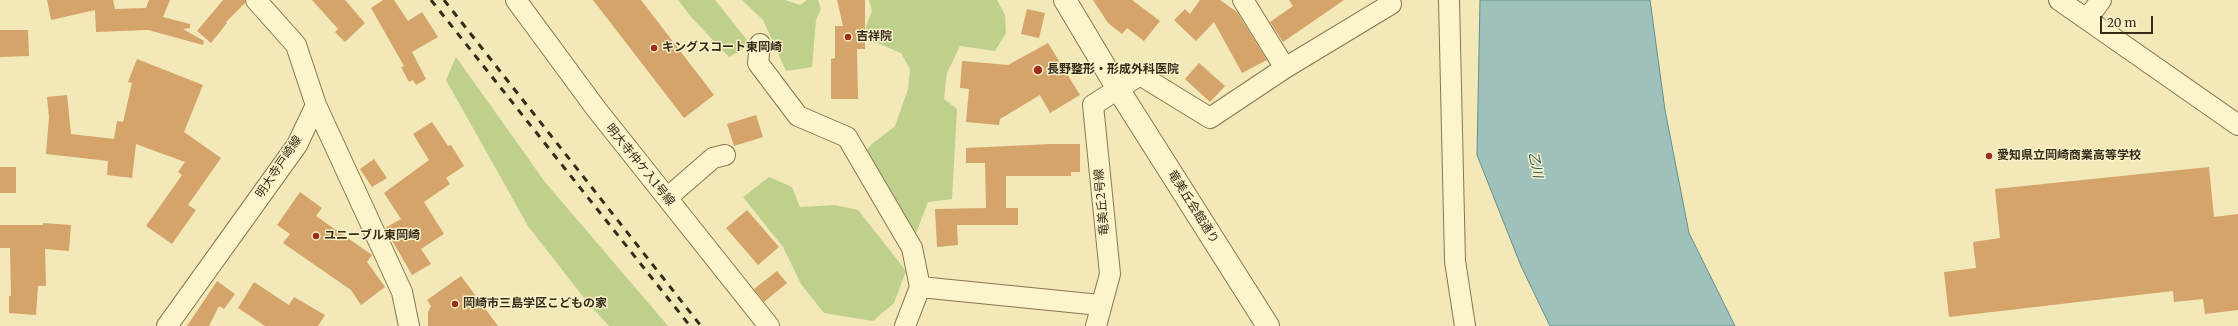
<!DOCTYPE html>
<html>
<head>
<meta charset="utf-8">
<style>
  body { margin:0 }
  #map { position:relative; width:2238px; height:326px; overflow:hidden; background:#f2e8b8; font-family:Merriweather,serif }
  canvas { display:block }
  .scale { position:absolute; left:2100px; top:16px; width:53px; height:18px; box-sizing:border-box; border:2px solid #362b19; border-top:0; padding-left:5px; font-size:12px; line-height:14px; white-space:nowrap; color:#362b19; -webkit-text-stroke:3px #f9f1c8; paint-order:stroke }
</style>
</head>
<body>
<div id="map">
<canvas width="2238" height="326"></canvas>
<div class="scale">20 m</div>
</div>
<script>
const context = document.querySelector('canvas').getContext('2d');
context.lineJoin = 'round';
function fill(path, color) { context.fillStyle = color; context.fill(path, 'evenodd'); }
const shape = rows => new Path2D(rows.map(r => 'M' + r).join(''));
function strokePath(path, color, width, dash) { context.strokeStyle = color; context.lineWidth = width; context.lineCap = dash ? 'butt' : 'round'; context.setLineDash(dash || []); context.stroke(path); }
function write(font, color, halo, rows, align = 'center') {
  context.font = font + ' Merriweather,"Noto Sans JP",serif'; context.lineWidth = 3; context.setLineDash([]); context.textBaseline = 'middle'; context.strokeStyle = halo; context.fillStyle = color; for (const [text, x, y, turn = 0] of rows) {
    context.save(); context.translate(x, y); context.rotate((+turn || 0) * Math.PI / 180); context.textAlign = isNaN(turn) ? turn : align; if (halo) context.strokeText(text, 0, 0); context.fillText(text, 0, 0); context.restore();
  }
}
const green = shape([
  [678,0,715,0,751,45,729,57,692,18],
  [742,0,785,0,800,5,807,0,818,0,821,9,816,20,812,67,786,71,763,20],
  [869,0,997,0,1005,15,1006,33,995,51,960,46,947,73,944,99,957,109,952,199,928,202,913,241,859,159,872,144,895,126,908,89,910,69,901,53,868,39,866,26,872,11],
  [456,57,545,182,668,326,609,326,588,303,528,226,446,80],
  [769,177,792,187,800,207,835,205,858,210,906,271,894,303,873,321,824,313,801,284,783,247,743,197]
]);
const water = shape([
  [1480,0,1650,0,1665,110,1689,233,1735,326,1550,326,1521,266,1477,155,1480,0]
]);
const building = shape([
  [47,0,113,0,115,9,146,8,149,0,170,0,163,17,190,24,190,28,183,29,204,41,203,45,148,30,96,32,95,10,51,20],
  [223,0,245,0,245,3,226,22,227,23,211,43,197,31],
  [312,0,345,0,365,23,345,42,335,32,338,29],
  [383,0,394,0,408,21,422,12,438,37,412,52,426,79,416,85,413,80,409,82,401,67,404,66,371,8],
  [593,0,641,0,714,95,684,118],
  [837,0,865,0,865,49,857,49,858,99,831,99,831,59,835,58,835,26,843,26],
  [1093,0,1132,0,1160,21,1144,41,1127,28,1122,34,1108,23],
  [1200,0,1220,0,1237,12,1267,60,1242,73,1214,22,1196,41,1174,20,1185,9,1190,14],
  [1289,0,1344,0,1283,42,1270,22,1293,6],
  [1027,9,1045,13,1039,38,1021,34],
  [0,30,28,30,29,56,0,57],
  [1048,43,1080,95,1050,113,1040,95,1000,119,999,125,966,122,969,89,960,88,962,61,1008,65],
  [137,59,203,85,184,132,221,158,188,205,196,210,172,244,146,226,182,175,178,172,185,162,136,144,132,178,107,175,108,161,46,154,49,117,47,97,67,95,71,134,114,139,117,121,123,122,132,83,128,82],
  [1199,63,1225,86,1210,102,1185,79],
  [756,115,763,137,734,146,727,124],
  [432,122,448,146,451,145,464,166,446,178,450,184,424,202,444,234,421,249,431,264,412,275,385,228,401,219,384,193,429,160,413,134],
  [1051,144,1080,144,1080,172,1071,172,1071,176,1006,176,1006,208,1018,208,1018,225,957,225,958,245,937,247,935,209,986,208,985,163,966,163,966,148],
  [374,159,387,178,372,187,360,169],
  [0,167,16,167,16,193,0,193],
  [2209,167,2214,217,2238,214,2238,310,2205,314,2203,299,2174,302,2173,291,1949,317,1944,272,1976,268,1973,242,2000,238,1995,189],
  [300,192,322,208,316,216,372,255,367,262,385,287,361,305,351,290,283,243,290,234,277,225],
  [747,210,779,247,758,265,726,228],
  [43,223,71,225,69,251,45,249,46,286,38,286,36,315,9,313,9,296,11,296,10,248,0,248,0,225,43,225],
  [777,271,787,283,764,302,754,289],
  [461,276,498,326,428,326,428,312,431,306,427,300],
  [217,281,235,294,224,309,219,306,209,326,187,326],
  [254,282,289,305,294,297,325,315,318,326,265,326,238,308]
]);
const minor = shape([
  [256,0,296,45,316,105,402,292,409,326],
  [516,0,597,110,769,326],
  [1449,0,1455,261,1465,326],
  [2059,0,2238,125],
  [2087,19,2101,0],
  [760,44,758,63,798,116,847,137,912,248,920,287],
  [1285,68,1391,4,1388,0],
  [667,198,713,158,725,155],
  [167,326,297,145,316,105],
  [905,326,920,287,1100,305],
  [1096,326,1110,274,1093,105,1140,75,1210,118,1285,68,1243,0]
]);
const tertiary = shape([
  [1065,0,1118,89,1268,326]
]);
const rail = shape([
  [431,0,690,326],
  [444,0,701,326]
]);
const markers = [
  [848,37,4,"#9d2d1c"],
  [654,48,4,"#9d2d1c"],
  [1038,70,5,"#9d2d1c"],
  [1989,156,4,"#9d2d1c"],
  [316,236,4,"#9d2d1c"],
  [455,304,4,"#9d2d1c"]
];
const poiNames = [
  ["吉祥院",856,37],
  ["キングスコート東岡崎",662,48],
  ["長野整形・形成外科医院",1047,70],
  ["愛知県立岡崎商業高等学校",1997,156],
  ["ユニーブル東岡崎",324,236],
  ["岡崎市三島学区こどもの家",463,304]
];
const streetNames = [
  ["明大寺仲ケ入1号線",640,165,51],
  ["明大寺戸崎線",279,167,-56],
  ["竜美丘2号線",1102,202,-95],
  ["竜美丘会館通り",1193,207,58]
];
const waterNames = [
  ["乙川",1535,165,78]
];
fill(green, '#bfd08c');
fill(water, '#9ec1bb');
strokePath(water, '#658f8a', 1);
fill(building, '#d4a46a');
strokePath(minor, '#897652', 22);
strokePath(tertiary, '#897652', 24);
strokePath(minor, '#fcf4cb', 20);
strokePath(tertiary, '#fcf4cb', 22);
strokePath(rail, '#362b19', 3, [7, 7]);
for (const [x, y, r, color] of markers) { const dot = new Path2D(); dot.arc(x, y, r, 0, 2 * Math.PI); context.fillStyle = color; context.fill(dot); strokePath(dot, '#f9f1c8', 1.5); }
write('bold 12px', '#362b19', '#f9f1c8', poiNames, 'left');
write('12px', '#362b19', '#f9f1c8', streetNames);
write('italic 13px', '#265458', '#f9f1c8', waterNames);
</script>
</body>
</html>
